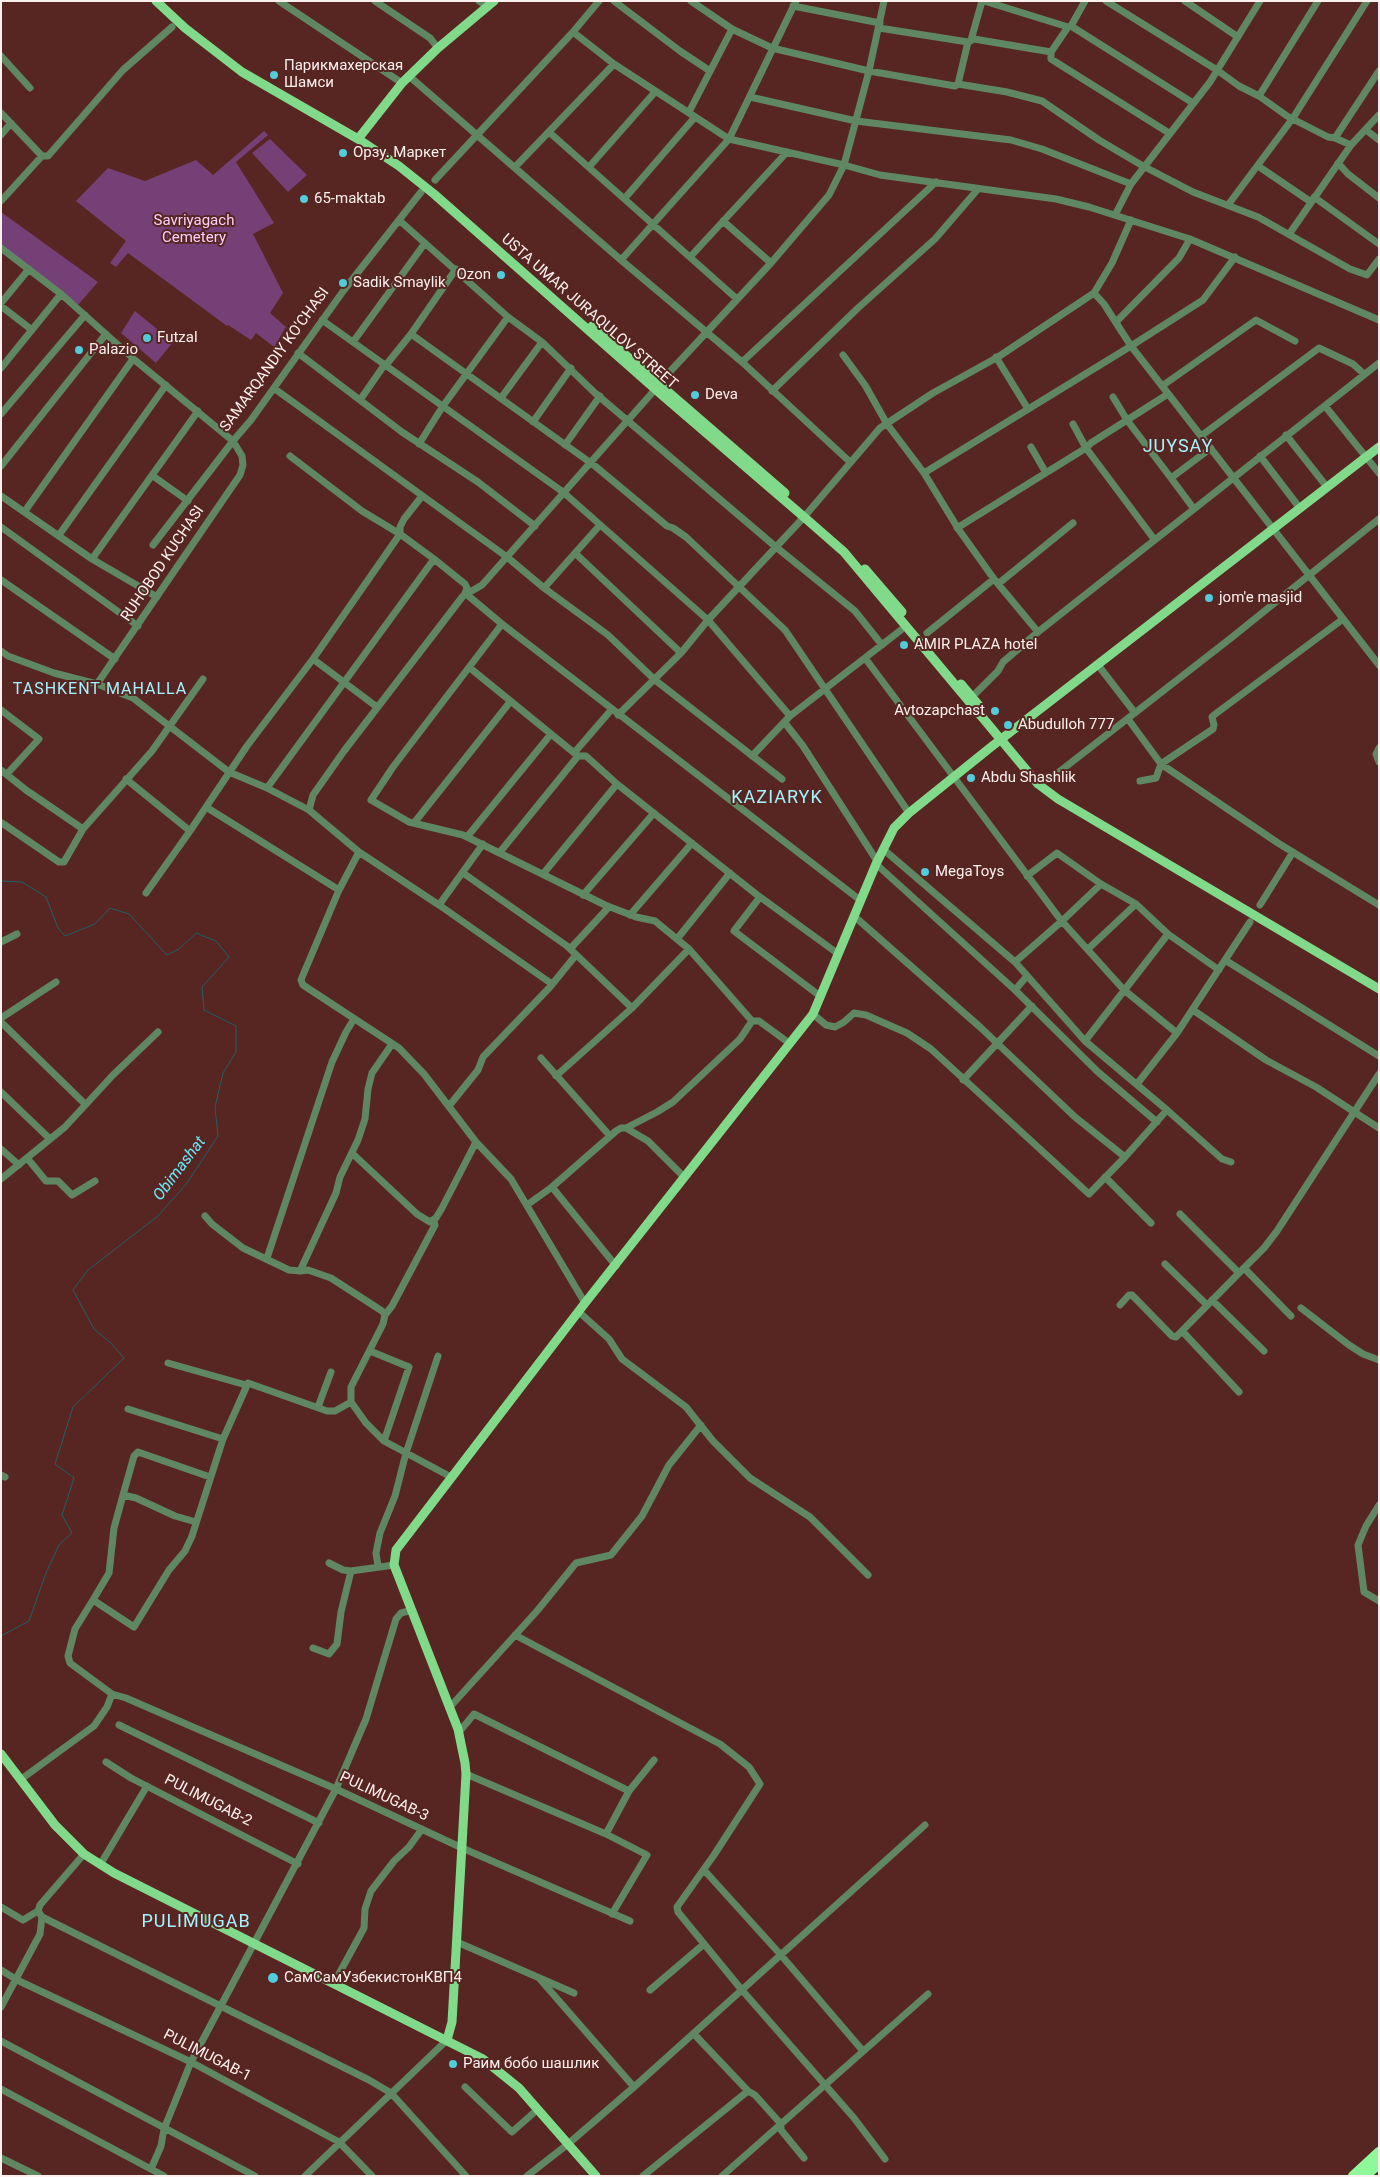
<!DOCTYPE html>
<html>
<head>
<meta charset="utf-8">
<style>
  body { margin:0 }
  #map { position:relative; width:1380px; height:2177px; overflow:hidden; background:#572622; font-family:Roboto,sans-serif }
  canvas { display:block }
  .frame { position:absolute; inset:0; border:2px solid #fef0ee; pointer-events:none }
</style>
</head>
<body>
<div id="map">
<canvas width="1380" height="2177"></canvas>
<div class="frame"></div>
</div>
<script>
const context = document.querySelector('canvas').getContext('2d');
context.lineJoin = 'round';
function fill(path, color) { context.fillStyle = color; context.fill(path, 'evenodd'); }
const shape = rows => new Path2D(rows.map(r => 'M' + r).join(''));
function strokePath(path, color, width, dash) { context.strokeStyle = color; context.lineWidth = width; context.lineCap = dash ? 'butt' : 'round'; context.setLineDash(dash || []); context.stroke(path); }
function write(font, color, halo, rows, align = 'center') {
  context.font = font + ' Roboto,sans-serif'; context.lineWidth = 4; context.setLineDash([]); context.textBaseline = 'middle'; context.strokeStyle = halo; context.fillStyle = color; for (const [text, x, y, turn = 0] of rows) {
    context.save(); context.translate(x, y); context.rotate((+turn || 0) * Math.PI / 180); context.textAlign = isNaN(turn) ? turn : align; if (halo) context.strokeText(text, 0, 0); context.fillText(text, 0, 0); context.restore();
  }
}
const green = shape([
  [264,131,268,135,236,162,274,223,253,234,283,293,270,313,286,327,274,347,256,333,251,340,228,325,227,326,128,253,116,267,110,263,126,241,76,201,108,168,145,181,196,160,213,175],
  [270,139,307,175,288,192,252,153],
  [1,212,98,282,78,305,1,245],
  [135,311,173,342,156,363,121,333]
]);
const stream = shape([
  [1,881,22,882,46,897,58,928,65,936,95,924,110,908,129,914,167,955,179,949,196,933,216,941,229,957,202,987,204,1010,236,1026,236,1052,223,1073,215,1107,218,1136,187,1183,158,1216,88,1270,73,1290,94,1329,111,1343,124,1358,73,1407,55,1464,74,1478,62,1515,72,1533,59,1545,46,1573,29,1621,1,1636]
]);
const minor = shape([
  [279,1,402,83],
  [375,1,430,38,438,48],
  [479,1,488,7],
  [614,1,680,51,710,71],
  [691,1,732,29,772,48,869,71,955,86,958,84,1007,92,1042,101,1099,140,1143,166,1193,192,1258,217,1350,269,1367,275,1379,259],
  [984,1,1068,27],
  [1106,1,1217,70,1239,86,1259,96,1287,116,1328,137,1335,138,1351,145,1379,115],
  [1185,1,1238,37],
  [793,6,880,23],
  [1071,26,1193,103],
  [879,28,968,42,974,39,1051,52,1068,27,1071,26,1085,1],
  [573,32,614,64,729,139,844,165,880,175,1056,199,1089,207,1190,239,1379,320],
  [971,40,982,1],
  [1051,52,1051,59,1169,133],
  [1,56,30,88],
  [409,76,621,260,742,362,850,462],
  [958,84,968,42],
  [1259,96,1318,1],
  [750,97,856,121,1011,140,1042,149,1131,184],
  [689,112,732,29],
  [1,113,42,156],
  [1366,130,1379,140],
  [549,132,737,299],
  [1,135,11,123],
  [1335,138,1379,71],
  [1338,163,1348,174,1379,198],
  [1258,166,1311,202],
  [515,167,614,64],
  [589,167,655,92],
  [435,180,573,32,599,1],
  [1314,197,1379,244],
  [625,198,695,117],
  [1,201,42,156,48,156,123,70,172,27],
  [1228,205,1293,118,1367,1],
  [1115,215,1131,184,1210,82,1260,1],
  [399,220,508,317,542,342,595,393,776,547,855,611,882,645],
  [723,221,771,263],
  [1290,233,1351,145],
  [1,248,61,294,136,361,233,441,242,456,243,465,240,475,97,684],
  [691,256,787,152],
  [621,260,729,139,796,1],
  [1094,293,1104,304,1131,346,1379,665],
  [1,303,29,269],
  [1,306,32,330],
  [322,320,563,492,708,620,790,716],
  [1116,322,1179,258,1190,239],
  [411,334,595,466,667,526,673,528,686,537,785,630,909,813],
  [353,342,425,243],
  [298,353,402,432,478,482,535,526],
  [843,355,865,385,887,424,924,473,959,530,994,579,1038,632,1194,509],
  [996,357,1028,409],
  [742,362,936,182],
  [386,365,411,334,456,269],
  [1,368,61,294],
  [664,378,771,263,829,195,844,165,869,71,884,1],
  [1162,386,1256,320,1295,341],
  [275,389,507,557,544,588,608,635,655,680,782,779],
  [772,391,858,308,935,239,978,189],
  [1113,397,1127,420,1171,478,1211,448],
  [501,398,542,342],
  [360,400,385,364],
  [1325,406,1379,473],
  [1,414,85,315],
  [533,422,571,368],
  [1286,435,1327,487],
  [1201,436,1319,348,1353,364,1364,374],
  [419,444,443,406,508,317],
  [565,445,600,396],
  [1031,447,1046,473],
  [290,456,362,511,400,534,434,559,465,584,467,588,465,593,502,624,860,900],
  [1260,456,1299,507],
  [1,466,106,334],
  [924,473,1131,346,1203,300,1235,257],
  [153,476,188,501],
  [1171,478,1194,509,1379,363],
  [1,496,92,559,157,597],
  [25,511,133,359],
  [1,527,138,626],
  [957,528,1086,448,1073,424],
  [59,535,166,385],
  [1154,539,1086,448,1091,443,1168,394],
  [153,545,233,441,251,420,344,290,421,192],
  [575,553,681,653],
  [92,559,198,411],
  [1,580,115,659],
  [998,584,1073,523],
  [544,588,600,525],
  [502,624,393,767,371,800,409,822,463,835,605,905,636,917,655,921,689,949,752,1021,759,1021,789,1043],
  [927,633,994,579],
  [1,651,8,656,54,673,97,684,133,698,229,772,267,788,309,810,359,852,439,905,552,984],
  [865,658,1060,919,1124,990,1177,1033],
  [313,659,377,707],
  [1098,665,1135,713],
  [470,668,578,756,586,756,617,784,756,894,837,953],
  [976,693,998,671,1003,662,1038,632],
  [1,710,39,739,7,774],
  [618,715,681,653,708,620,804,517,880,428,933,393,998,357,1094,293,1112,263,1131,220],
  [1128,719,1161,764,1213,729,1214,725,1212,717,1214,715,1343,619],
  [785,723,803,746,877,861],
  [1379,748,1376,754,1379,762],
  [574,753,612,709],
  [752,756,790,716,901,630],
  [1,770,26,790,83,829],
  [126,779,190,831],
  [1050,779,1231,638,1379,519],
  [1140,781,1156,778,1161,764,1278,843,1379,905],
  [267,788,434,559],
  [206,807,339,890],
  [309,810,313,795,344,751,463,596,482,585,652,393],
  [2,823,59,862,64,862,83,829,152,751,203,679],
  [414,823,510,702],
  [467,837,551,734],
  [359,852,339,890,303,975,301,980,303,985,399,1048,424,1074,476,1142],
  [500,852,578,756],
  [876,864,1015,990,1098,1072,1157,1122],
  [463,873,567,946,632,1008],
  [543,874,617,784],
  [1027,876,1057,853,1101,884,1136,904,1168,934,1219,970],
  [146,893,190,831,247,746,313,659,400,534,400,527,404,519,422,496],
  [583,895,654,813],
  [760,897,734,931,820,996],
  [439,905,483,844],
  [1260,905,1293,852],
  [630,915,692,843],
  [854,916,980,1027,1075,1117,1125,1157],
  [677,939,730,873],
  [1,942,17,934],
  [570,949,609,907],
  [1088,949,1136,904],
  [1225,960,1379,1056],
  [1015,962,1062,921,1101,884],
  [1015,990,1027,976],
  [1193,1010,1266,1060,1316,1087,1379,1128],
  [813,1014,826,1025,835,1027,844,1022,854,1013,866,1015,907,1033,931,1049,1089,1194,1125,1157,1167,1110,1085,1041,1015,962,883,849],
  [1,1018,56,982],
  [1,1022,85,1104],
  [1085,1041,1168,934],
  [541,1058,610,1136],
  [556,1076,632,1008,689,949],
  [963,1080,1032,1006],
  [1137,1084,1177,1033,1250,922],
  [1,1092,50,1139],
  [449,1106,478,1070,483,1057,550,987,576,955],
  [1167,1110,1222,1159,1231,1162],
  [626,1128,657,1112,673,1102,740,1039,752,1021],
  [1,1149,19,1165],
  [354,1155,417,1214,430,1222,436,1218,442,1208,476,1142,511,1179,585,1303],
  [27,1158,46,1181,58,1181,72,1195,95,1181],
  [1105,1177,1151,1223],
  [1,1179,65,1127,113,1075,158,1032],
  [552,1187,616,1266],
  [527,1205,552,1187,616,1131,621,1128,626,1128,648,1141,684,1177],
  [1180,1214,1239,1273,1264,1248,1277,1231,1379,1074],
  [205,1216,212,1224,243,1248,289,1270,300,1271,308,1270,331,1278,382,1311,385,1315,383,1324,351,1387,351,1402,366,1423,384,1441,451,1477],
  [267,1258,332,1062,346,1032,354,1019],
  [1165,1264,1207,1305],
  [1244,1268,1291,1316],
  [300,1271,336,1193,340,1177,358,1140,365,1119,368,1089,372,1073,392,1044],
  [1212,1300,1264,1351],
  [1120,1305,1129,1295,1132,1295,1172,1336,1176,1337,1239,1273],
  [1301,1308,1349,1345,1363,1354,1379,1360],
  [579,1312,609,1339,622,1359,686,1407,713,1441,750,1478,810,1517,868,1575],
  [385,1315,392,1306,435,1225,434,1221],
  [1183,1332,1239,1392],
  [370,1351,409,1367,384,1441],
  [168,1363,246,1385],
  [318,1407,331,1372],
  [128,1409,223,1439],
  [1,1475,5,1477],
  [123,1495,134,1456,138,1452,210,1477],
  [1379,1505,1366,1526,1358,1545,1364,1592,1379,1601],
  [196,1522,175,1516,136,1498,123,1495,114,1528,109,1573,93,1600,134,1627,169,1570,185,1551,192,1536,223,1439,248,1383,327,1411,335,1411,351,1402],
  [329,1563,343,1570,351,1571],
  [378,1566,376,1553,380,1533,395,1496,406,1453,438,1356],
  [515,1635,720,1744,749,1767,760,1784,714,1855,677,1907,678,1912,741,1989,854,2118,885,2159],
  [313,1648,329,1654,337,1644,341,1612,351,1571,394,1565],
  [112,1694,126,1698,336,1789,462,1848,630,1921],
  [449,1708,537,1611,576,1563,611,1555,642,1516,669,1465,701,1425],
  [119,1725,319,1823],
  [459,1732,474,1714,629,1791],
  [106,1762,131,1778,298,1864],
  [466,1774,606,1834,647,1855,612,1914],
  [20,1780,94,1726,107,1707,112,1694,70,1663,68,1656,75,1629,93,1600],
  [606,1834,629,1791,654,1760],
  [84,1854,40,1905,38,1911,42,1917,369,2080,391,2093,466,2176],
  [100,1865,147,1786],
  [704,1870,780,1954,863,2051],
  [1,1907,23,1920,38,1911],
  [457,1942,574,1993],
  [1,1970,17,1980,191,2062,339,2142,372,2176],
  [539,1978,634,2087],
  [334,1983,364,1928,365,1909,371,1891,394,1861,409,1847,422,1829],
  [650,1990,704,1944],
  [1,2007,40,1934,42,1917],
  [694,2034,748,2091,755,2095,781,2124,781,2130,804,2158],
  [1,2041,255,2176],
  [465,2087,512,2132,538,2109],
  [1,2089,164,2176],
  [1,2158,38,2176],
  [151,2169,161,2146,164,2129,191,2062,336,1789,366,1719,396,1619,401,1613,412,1610],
  [305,2176,447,2040],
  [527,2176,568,2144,634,2087,925,1825],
  [643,2176,748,2091],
  [722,2176,928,1994]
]);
const major = shape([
  [156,1,185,28,242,72,358,139,399,166,434,194,662,395,804,517,844,552,1038,784,1058,799,1379,989],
  [358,139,402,83,438,48,494,1],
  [592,326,785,493],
  [865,569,902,612],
  [961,684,981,708],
  [1,1754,55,1825,84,1854,114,1873,483,2059,519,2088,596,2176],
  [447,2040,452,2022,466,1774,465,1763,458,1729,394,1565,396,1550,585,1303,813,1014,876,864,894,828,909,813,991,747,1379,447]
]);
const highway = shape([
  [1353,2176,1379,2152],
  [1365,2176,1379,2164]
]);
const markers = [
  [274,75,5,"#52cbda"],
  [343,153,5,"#52cbda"],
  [304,199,5,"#52cbda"],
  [501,275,5,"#52cbda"],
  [343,283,5,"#52cbda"],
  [147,338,5,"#52cbda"],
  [79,350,5,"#52cbda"],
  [695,395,5,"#52cbda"],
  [1209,598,5,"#52cbda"],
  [904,645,5,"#52cbda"],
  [995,711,5,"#52cbda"],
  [1008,725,5,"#52cbda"],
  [971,778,5,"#52cbda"],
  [925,872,5,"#52cbda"],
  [273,1978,6,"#52cbda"],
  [453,2064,5,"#52cbda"]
];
const poiNames = [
  ["Парикмахерская",284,66],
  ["Шамси",284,83],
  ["Орзу. Маркет",353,153],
  ["65-maktab",314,199],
  ["Ozon",491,275,"right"],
  ["Sadik Smaylik",353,283],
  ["Futzal",157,338],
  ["Palazio",89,350],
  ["Deva",705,395],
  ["jom'e masjid",1219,598],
  ["AMIR PLAZA hotel",914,645],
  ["Avtozapchast",985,711,"right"],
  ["Abudulloh 777",1018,725],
  ["Abdu Shashlik",981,778],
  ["MegaToys",935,872],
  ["СамСамУзбекистонКВП4",284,1978],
  ["Раим бобо шашлик",463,2064]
];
const parkNames = [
  ["Savriyagach",194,221],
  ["Cemetery",194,238]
];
const streetNames = [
  ["USTA UMAR JURAQULOV STREET",589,312,41],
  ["SAMARQANDIY KO'CHASI",275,360,-54],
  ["RUHOBOD KUCHASI",163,564,-56],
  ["PULIMUGAB-3",384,1797,25],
  ["PULIMUGAB-2",208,1801,27],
  ["PULIMUGAB-1",207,2056,27]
];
const neighbourhoodNames = [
  ["TASHKENT MAHALLA",100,690]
];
const waterNames = [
  ["Obimashat",180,1169,-53]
];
const quarterNames = [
  ["JUYSAY",1178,447],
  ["KAZIARYK",777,798],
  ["PULIMUGAB",196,1922]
];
fill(green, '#744076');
strokePath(stream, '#1e6067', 1);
strokePath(minor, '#5f8862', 7);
strokePath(major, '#81d98a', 9);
strokePath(highway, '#8ef999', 10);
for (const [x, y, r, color] of markers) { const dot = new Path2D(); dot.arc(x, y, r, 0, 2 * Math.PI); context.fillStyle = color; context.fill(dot); strokePath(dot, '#572622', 2); }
write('15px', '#fef0ee', '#572622', poiNames, 'left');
write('15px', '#fccffc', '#572622', parkNames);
write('15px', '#fef0ee', '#572622', streetNames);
context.letterSpacing = '1px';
write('16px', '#a2f3fe', '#572622', neighbourhoodNames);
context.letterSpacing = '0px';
write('italic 16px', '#65e8f8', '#572622', waterNames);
context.letterSpacing = '1px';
write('18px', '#a2f3fe', '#572622', quarterNames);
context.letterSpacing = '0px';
</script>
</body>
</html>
